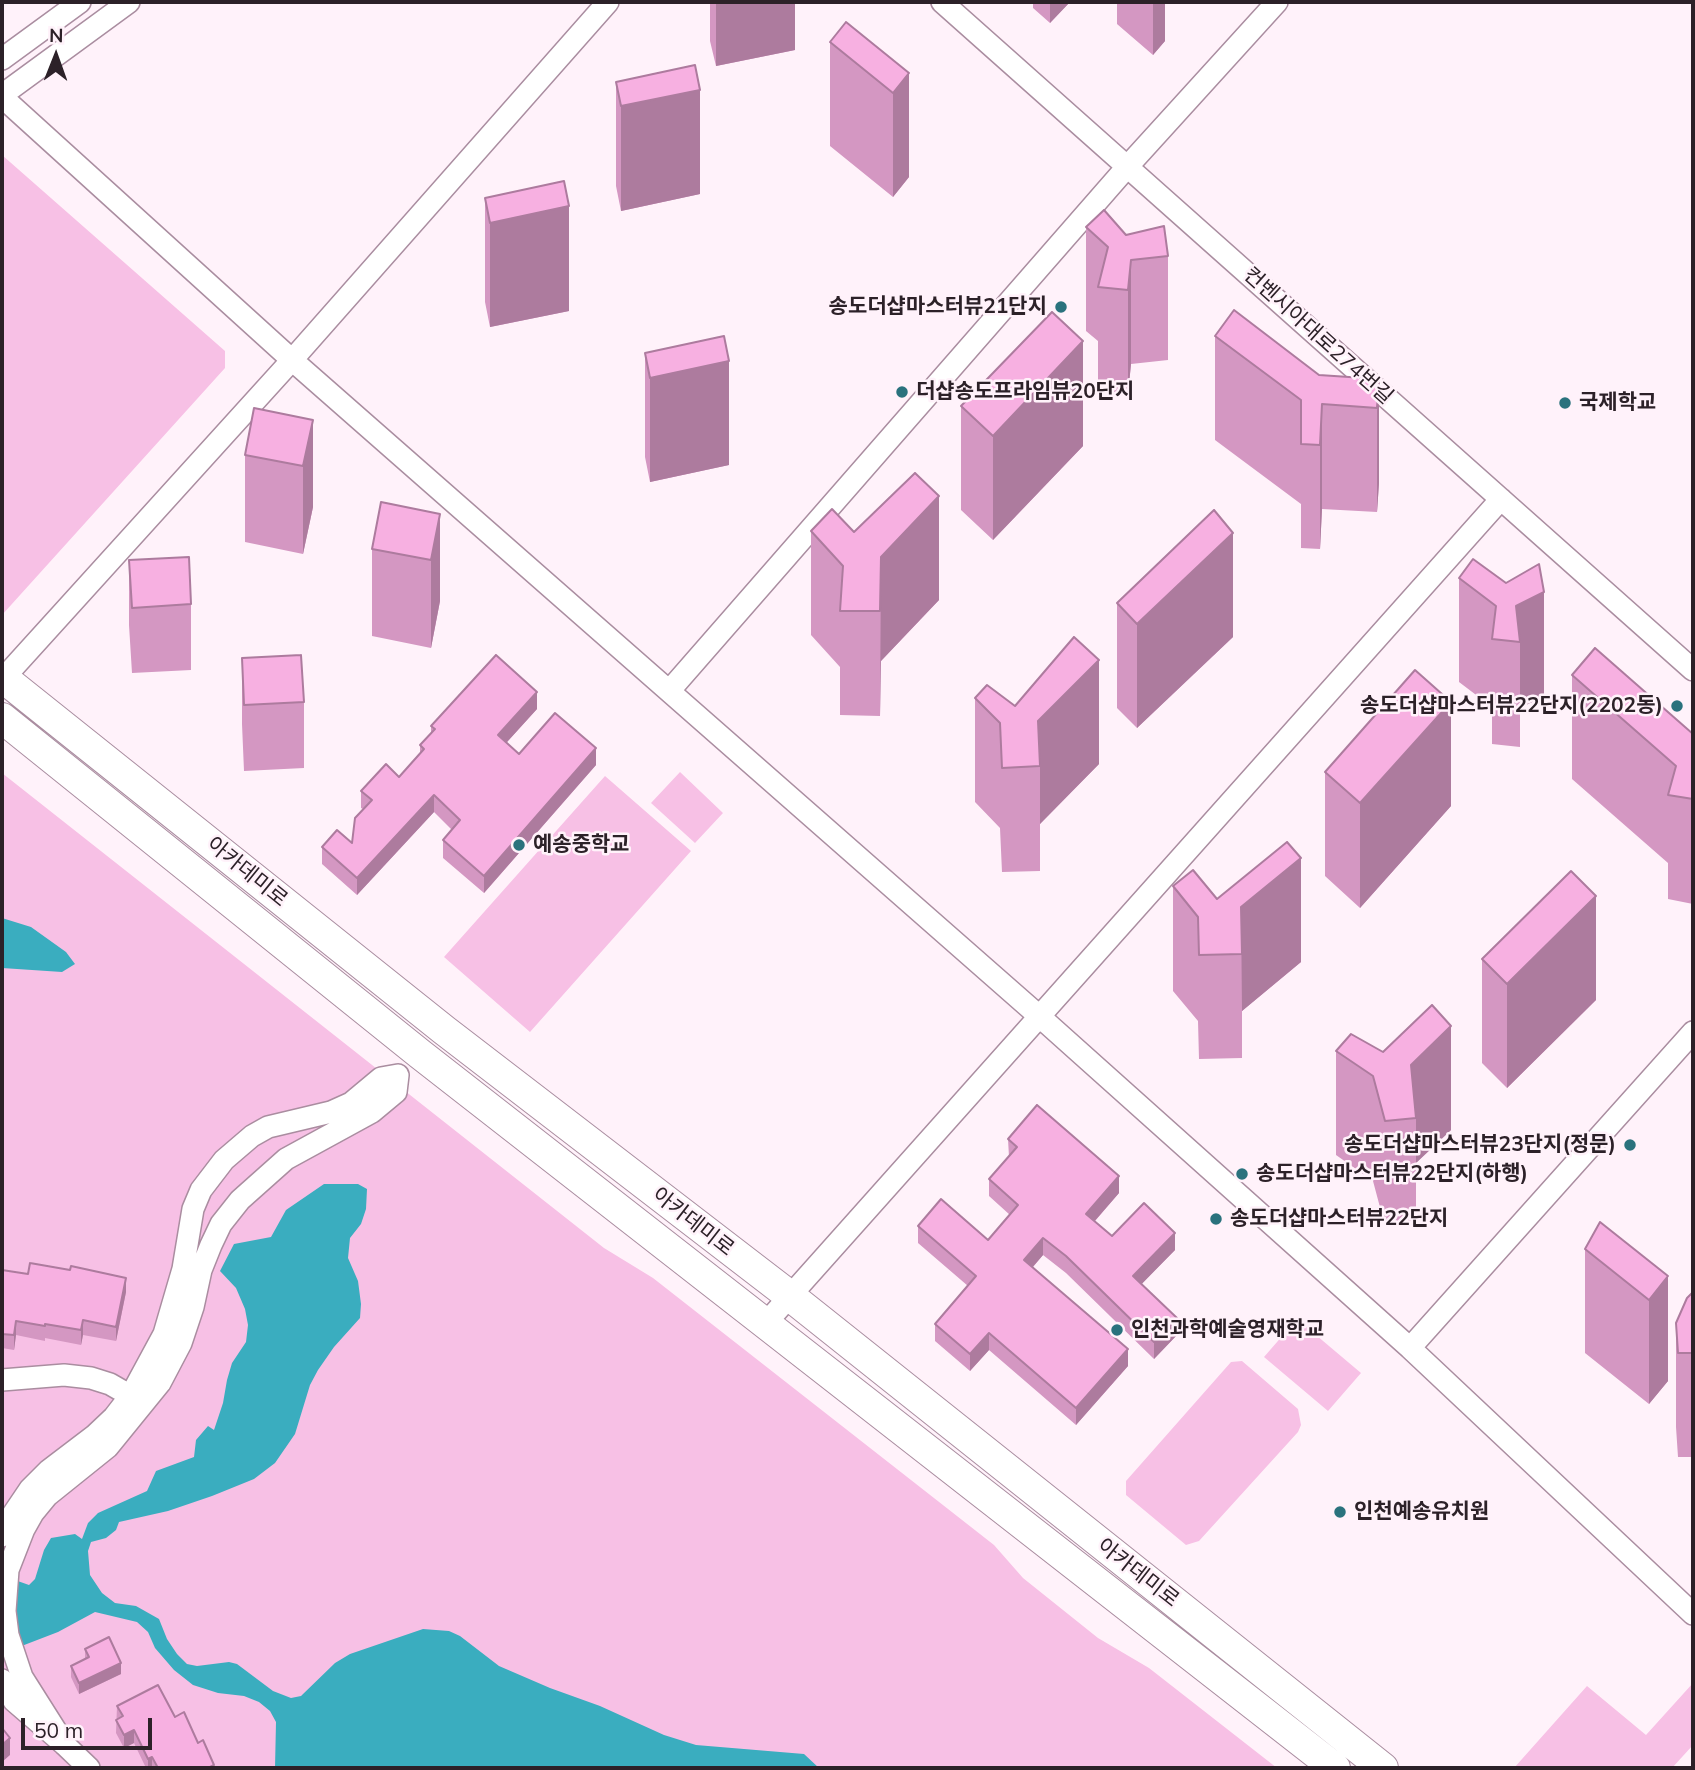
<!DOCTYPE html>
<html>
<head>
<meta charset="utf-8">
<style>
  body { margin:0 }
  #map { position:relative; width:1695px; height:1770px; overflow:hidden; background:#fff2fa; font-family:Mulish,sans-serif }
  canvas { display:block }
  .frame { position:absolute; inset:0; border:4px solid #2c2128; pointer-events:none }
  .north { position:absolute; left:21px; top:21px; width:70px; height:70px; -webkit-text-stroke:5px #fff2fa; paint-order:stroke; rotate:1deg; font-size:19px; font-weight:700; line-height:28px; text-align:center; color:#2c2128 }
  .north::after { content:''; display:block; margin:auto; width:24px; height:32px; background:#2c2128; clip-path:polygon(50% 0,100% 100%,50% 72%,0 100%) }
  .scale { position:absolute; left:21px; top:1718px; width:131px; height:32px; box-sizing:border-box; border:4px solid #2c2128; border-top:0; padding-left:9px; font-size:21px; line-height:24px; white-space:nowrap; color:#2c2128; -webkit-text-stroke:5px #fff2fa; paint-order:stroke }
</style>
</head>
<body>
<div id="map">
<canvas width="1695" height="1770"></canvas>
<div class="frame"></div>
<div class="north">N</div>
<div class="scale">50 m</div>
</div>
<script>
const context = document.querySelector('canvas').getContext('2d');
context.lineJoin = 'round';
function fill(path, color) { context.fillStyle = color; context.fill(path, 'evenodd'); }
const shape = rows => new Path2D(rows.map(r => 'M' + r).join(''));
function strokePath(path, color, width, dash) { context.strokeStyle = color; context.lineWidth = width; context.lineCap = dash ? 'butt' : 'round'; context.setLineDash(dash || []); context.stroke(path); }
function write(font, color, halo, rows, align = 'center') {
  context.font = font + ' Mulish,"Noto Sans KR",sans-serif'; context.lineWidth = 5; context.setLineDash([]); context.textBaseline = 'middle'; context.strokeStyle = halo; context.fillStyle = color; for (const [text, x, y, turn = 0] of rows) {
    context.save(); context.translate(x, y); context.rotate((+turn || 0) * Math.PI / 180); context.textAlign = isNaN(turn) ? turn : align; if (halo) context.strokeText(text, 0, 0); context.fillText(text, 0, 0); context.restore();
  }
}
const green = shape([
  [2,155,225,351,225,368,2,615],
  [680,772,723,813,695,843,651,803],
  [2,773,604,1248,653,1278,994,1545,1023,1578,1098,1638,1149,1668,1277,1768,2,1768],
  [605,776,691,851,530,1032,444,957],
  [1297,1319,1361,1373,1328,1411,1264,1357],
  [1242,1361,1298,1409,1301,1425,1298,1432,1199,1541,1186,1545,1126,1495,1126,1481,1231,1362],
  [1693,1683,1693,1745,1672,1768,1514,1768,1587,1686,1646,1735]
]);
const water = shape([
  [2,918,31,927,66,952,75,964,62,972,2,968],
  [324,1184,358,1184,367,1189,366,1209,361,1224,350,1238,348,1258,358,1281,361,1304,360,1318,334,1347,318,1370,310,1385,295,1434,275,1463,254,1479,212,1496,168,1511,119,1522,116,1530,106,1538,91,1542,88,1551,90,1575,102,1593,115,1603,136,1606,159,1619,167,1639,177,1654,187,1664,197,1666,229,1662,237,1664,273,1691,291,1698,301,1696,335,1663,350,1654,423,1629,449,1631,460,1636,499,1666,550,1688,600,1706,664,1735,696,1745,804,1754,819,1768,275,1768,276,1722,270,1711,259,1702,244,1696,218,1693,193,1685,174,1670,155,1648,148,1632,137,1622,95,1612,58,1632,19,1647,12,1579,29,1585,35,1579,44,1550,51,1538,75,1534,82,1539,88,1523,98,1513,147,1491,156,1471,194,1457,196,1440,208,1426,214,1430,223,1403,227,1380,232,1363,246,1342,248,1325,245,1309,236,1288,220,1271,234,1244,271,1237,286,1210]
]);
const minor = shape([
  [942,2,1693,670],
  [2,59,80,2],
  [2,95,129,2],
  [2,97,292,360,1039,1016,1410,1348,1693,1614],
  [2,680,292,360,608,2],
  [670,690,1127,167,1277,2],
  [765,1324,1501,499],
  [1410,1348,1693,1032],
  [2,1380,64,1375,91,1378,110,1384,143,1403],
  [2,1536,7,1523,30,1489,49,1470,95,1435,114,1417,131,1395,164,1334,183,1269,193,1209,201,1190,224,1160,252,1136,268,1127,331,1112,351,1103,381,1078,398,1075,396,1092,372,1112,286,1159,240,1200,221,1224,211,1245,201,1270,193,1307,181,1343,160,1383,108,1447,47,1496,33,1513,24,1529,8,1570,5,1611,8,1635,22,1677,65,1745],
  [2,1680,14,1701,65,1745,89,1768]
]);
const secondary = shape([
  [2,677,444,1030,790,1296,1383,1768],
  [2,718,420,1054,1335,1768]
]);
const wall = shape([
  [710,2,795,2,795,50,716,66,710,41],
  [1033,2,1070,2,1050,23,1033,8],
  [1117,2,1165,2,1165,41,1153,55,1117,24],
  [830,42,909,73,909,177,893,197,830,146],
  [616,82,700,194,621,211,616,186],
  [485,198,569,311,490,327,485,302],
  [1086,227,1126,235,1168,256,1168,360,1131,364,1128,394,1098,391,1098,341,1086,331],
  [1215,336,1319,375,1379,379,1379,483,1377,512,1322,509,1320,549,1301,548,1301,504,1215,440],
  [645,353,729,465,650,482,645,457],
  [961,406,1083,446,993,540,961,510],
  [313,420,313,507,303,554,245,542,245,455],
  [440,514,440,601,431,648,372,636,372,549],
  [811,531,854,532,939,600,881,661,880,716,840,715,840,667,811,635],
  [129,560,191,604,191,670,132,673,129,625],
  [1459,578,1506,583,1544,696,1520,708,1520,747,1492,744,1492,707,1459,682],
  [1117,603,1233,637,1137,728,1117,708],
  [242,658,304,702,304,768,244,771,242,724],
  [1572,675,1693,734,1693,904,1668,899,1668,863,1572,779],
  [975,698,1099,764,1040,824,1040,871,1002,872,1000,828,975,802],
  [537,709,506,743,519,754,596,765,484,893,443,858,443,840,452,830,434,812,357,895,322,864,322,847,352,843,363,809,361,808,361,791,399,777,420,754,420,745,431,733,431,726],
  [1325,772,1451,806,1360,908,1325,876],
  [1173,886,1217,899,1301,962,1242,1011,1242,1058,1199,1059,1198,1021,1173,991],
  [1482,959,1596,1000,1507,1088,1482,1063],
  [1336,1051,1451,1130,1416,1163,1416,1222,1385,1226,1373,1181,1336,1155],
  [1008,1139,1119,1193,1095,1221,1112,1236,1175,1250,1141,1284,1177,1335,1154,1359,1066,1273,1043,1255,1033,1267,1128,1366,1076,1425,989,1350,970,1371,935,1341,935,1324,968,1286,918,1243,918,1226,988,1240,1010,1215,989,1196,989,1179,1009,1157],
  [1585,1249,1668,1276,1668,1381,1649,1404,1585,1353],
  [2,1270,126,1292,116,1341,83,1335,81,1345,45,1338,45,1341,16,1335,14,1350,2,1348],
  [1693,1292,1693,1457,1678,1457,1676,1427,1676,1323],
  [85,1649,121,1674,79,1694,71,1677,71,1666,85,1659],
  [117,1706,175,1717,198,1743,214,1768,146,1768,134,1743,124,1748,116,1733]
]);
const shadedWall = shape([
  [716,2,795,2,795,50,716,66],
  [1050,2,1070,2,1050,23],
  [1153,2,1165,2,1165,41,1153,55],
  [909,73,909,177,893,197,893,93],
  [700,90,700,194,621,211,621,106],
  [569,206,569,311,490,327,490,223],
  [1131,260,1131,364,1128,394,1128,290],
  [1083,341,1083,446,993,540,993,436],
  [729,361,729,465,650,482,650,378],
  [1379,379,1379,483,1377,512,1377,408],
  [1322,404,1322,509,1320,549,1320,445],
  [313,420,313,507,303,554,303,466],
  [939,496,939,600,881,661,880,716,881,557],
  [440,514,440,601,431,648,431,560],
  [1233,533,1233,637,1137,728,1137,624],
  [1544,592,1544,696,1520,708,1520,642,1516,606],
  [1099,660,1099,764,1040,824,1040,766,1038,721],
  [537,692,537,709,498,752,498,735],
  [1451,702,1451,806,1360,908,1360,803],
  [596,748,596,765,484,893,484,876],
  [434,795,434,812,357,895,357,878],
  [1301,858,1301,962,1242,1011,1241,907],
  [1596,896,1596,1000,1507,1088,1507,984],
  [1451,1026,1451,1130,1416,1163,1416,1118,1411,1065],
  [1119,1176,1119,1193,1086,1231,1086,1214],
  [1175,1233,1175,1250,1133,1293,1133,1276],
  [1043,1238,1043,1255,1024,1277,1024,1260],
  [1668,1276,1668,1381,1649,1404,1649,1300],
  [126,1278,126,1292,116,1341,116,1327],
  [1177,1318,1177,1335,1154,1359,1154,1342],
  [83,1320,83,1335,81,1345,81,1330],
  [16,1321,16,1335,14,1350,14,1335],
  [989,1333,989,1350,970,1371,970,1354],
  [1128,1349,1128,1366,1076,1425,1076,1408],
  [121,1663,121,1674,79,1694,79,1683],
  [134,1730,134,1743,124,1748,124,1735],
  [10,1738,10,1755,2,1762,2,1745],
  [152,1757,152,1768,148,1768,148,1759]
]);
const building = shape([
  [846,22,909,73,893,93,830,42,846,22],
  [695,65,700,90,621,106,616,82,695,65],
  [564,181,569,206,490,223,485,198,564,181],
  [1104,210,1126,235,1164,226,1168,256,1131,260,1128,290,1098,287,1108,247,1086,227,1104,210],
  [1234,310,1319,375,1379,379,1377,408,1322,404,1320,445,1301,444,1301,400,1215,336,1234,310],
  [1052,312,1083,341,993,436,961,406,1052,312],
  [724,336,729,361,650,378,645,353,724,336],
  [254,408,313,420,303,466,245,455,254,408],
  [915,473,939,496,881,557,880,611,840,611,843,566,811,531,832,509,854,532,915,473],
  [381,502,440,514,431,560,372,549,381,502],
  [1214,510,1233,533,1137,624,1117,603,1214,510],
  [189,557,191,604,132,608,129,560,189,557],
  [1473,559,1506,583,1539,564,1544,592,1516,606,1520,642,1492,639,1496,606,1459,578,1473,559],
  [1074,637,1099,660,1038,721,1040,766,1002,768,1000,723,975,698,987,685,1015,706,1074,637],
  [1595,648,1693,734,1693,799,1668,795,1676,766,1572,675,1595,648],
  [301,655,304,702,244,705,242,658,301,655],
  [496,655,537,692,498,735,519,754,555,713,596,748,484,876,443,840,460,820,434,795,357,878,322,847,337,830,352,843,355,818,372,800,361,791,386,764,399,777,424,749,420,745,435,729,431,726,496,655],
  [1415,670,1451,702,1360,803,1325,772,1415,670],
  [1287,842,1301,858,1241,907,1242,954,1199,955,1198,917,1173,886,1193,870,1217,899,1287,842],
  [1571,871,1596,896,1507,984,1482,959,1571,871],
  [1432,1005,1451,1026,1411,1065,1416,1118,1385,1121,1373,1076,1336,1051,1351,1034,1383,1052,1432,1005],
  [1037,1105,1119,1176,1086,1214,1112,1236,1144,1203,1175,1233,1133,1276,1177,1318,1154,1342,1066,1256,1043,1238,1024,1260,1128,1349,1076,1408,989,1333,970,1354,935,1324,976,1276,918,1226,941,1199,988,1240,1018,1205,989,1179,1017,1147,1008,1139,1037,1105],
  [1600,1222,1668,1276,1649,1300,1585,1249,1600,1222],
  [30,1263,70,1270,71,1266,126,1278,116,1327,83,1320,81,1330,45,1324,45,1326,16,1321,14,1335,2,1334,2,1270,28,1274,30,1263],
  [1693,1292,1693,1353,1678,1353,1676,1323,1687,1298,1693,1292],
  [109,1637,121,1663,79,1683,71,1666,89,1657,85,1649,109,1637],
  [158,1685,175,1717,184,1712,198,1743,203,1740,214,1765,208,1768,158,1768,152,1757,148,1759,134,1730,124,1735,116,1720,123,1716,117,1706,158,1685],
  [2,1728,10,1738,2,1745,2,1728]
]);
const markers = [
  [1061,307,7,"#2a727d"],
  [902,392,7,"#2a727d"],
  [1565,403,7,"#2a727d"],
  [1677,706,7,"#2a727d"],
  [519,845,7,"#2a727d"],
  [1630,1145,7,"#2a727d"],
  [1242,1174,7,"#2a727d"],
  [1216,1219,7,"#2a727d"],
  [1117,1330,7,"#2a727d"],
  [1340,1512,7,"#2a727d"]
];
const poiNames = [
  ["송도더샵마스터뷰21단지",1047,307,"right"],
  ["더샵송도프라임뷰20단지",916,392],
  ["국제학교",1579,403],
  ["송도더샵마스터뷰22단지(2202동)",1663,706,"right"],
  ["예송중학교",533,845],
  ["송도더샵마스터뷰23단지(정문)",1616,1145,"right"],
  ["송도더샵마스터뷰22단지(하행)",1256,1174],
  ["송도더샵마스터뷰22단지",1230,1219],
  ["인천과학예술영재학교",1131,1330],
  ["인천예송유치원",1354,1512]
];
const streetNames = [
  ["컨벤시아대로274번길",1318,336,42],
  ["아카데미로",247,872,39],
  ["아카데미로",693,1222,38],
  ["아카데미로",1138,1573,38]
];
fill(green, '#f7c0e5');
fill(water, '#3aadbf');
strokePath(minor, '#aa8da0', 24);
strokePath(secondary, '#aa8da0', 32);
strokePath(minor, '#fff', 21);
strokePath(secondary, '#fff', 30);
fill(wall, '#d497c2');
fill(shadedWall, '#ad7b9e');
fill(building, '#f7b0e1');
strokePath(building, '#ad7b9e', 2);
for (const [x, y, r, color] of markers) { const dot = new Path2D(); dot.arc(x, y, r, 0, 2 * Math.PI); context.fillStyle = color; context.fill(dot); strokePath(dot, '#fff2fa', 2.5); }
write('bold 21px', '#2c2128', '#fff2fa', poiNames, 'left');
write('21px', '#2c2128', '#fff2fa', streetNames);
</script>
</body>
</html>
